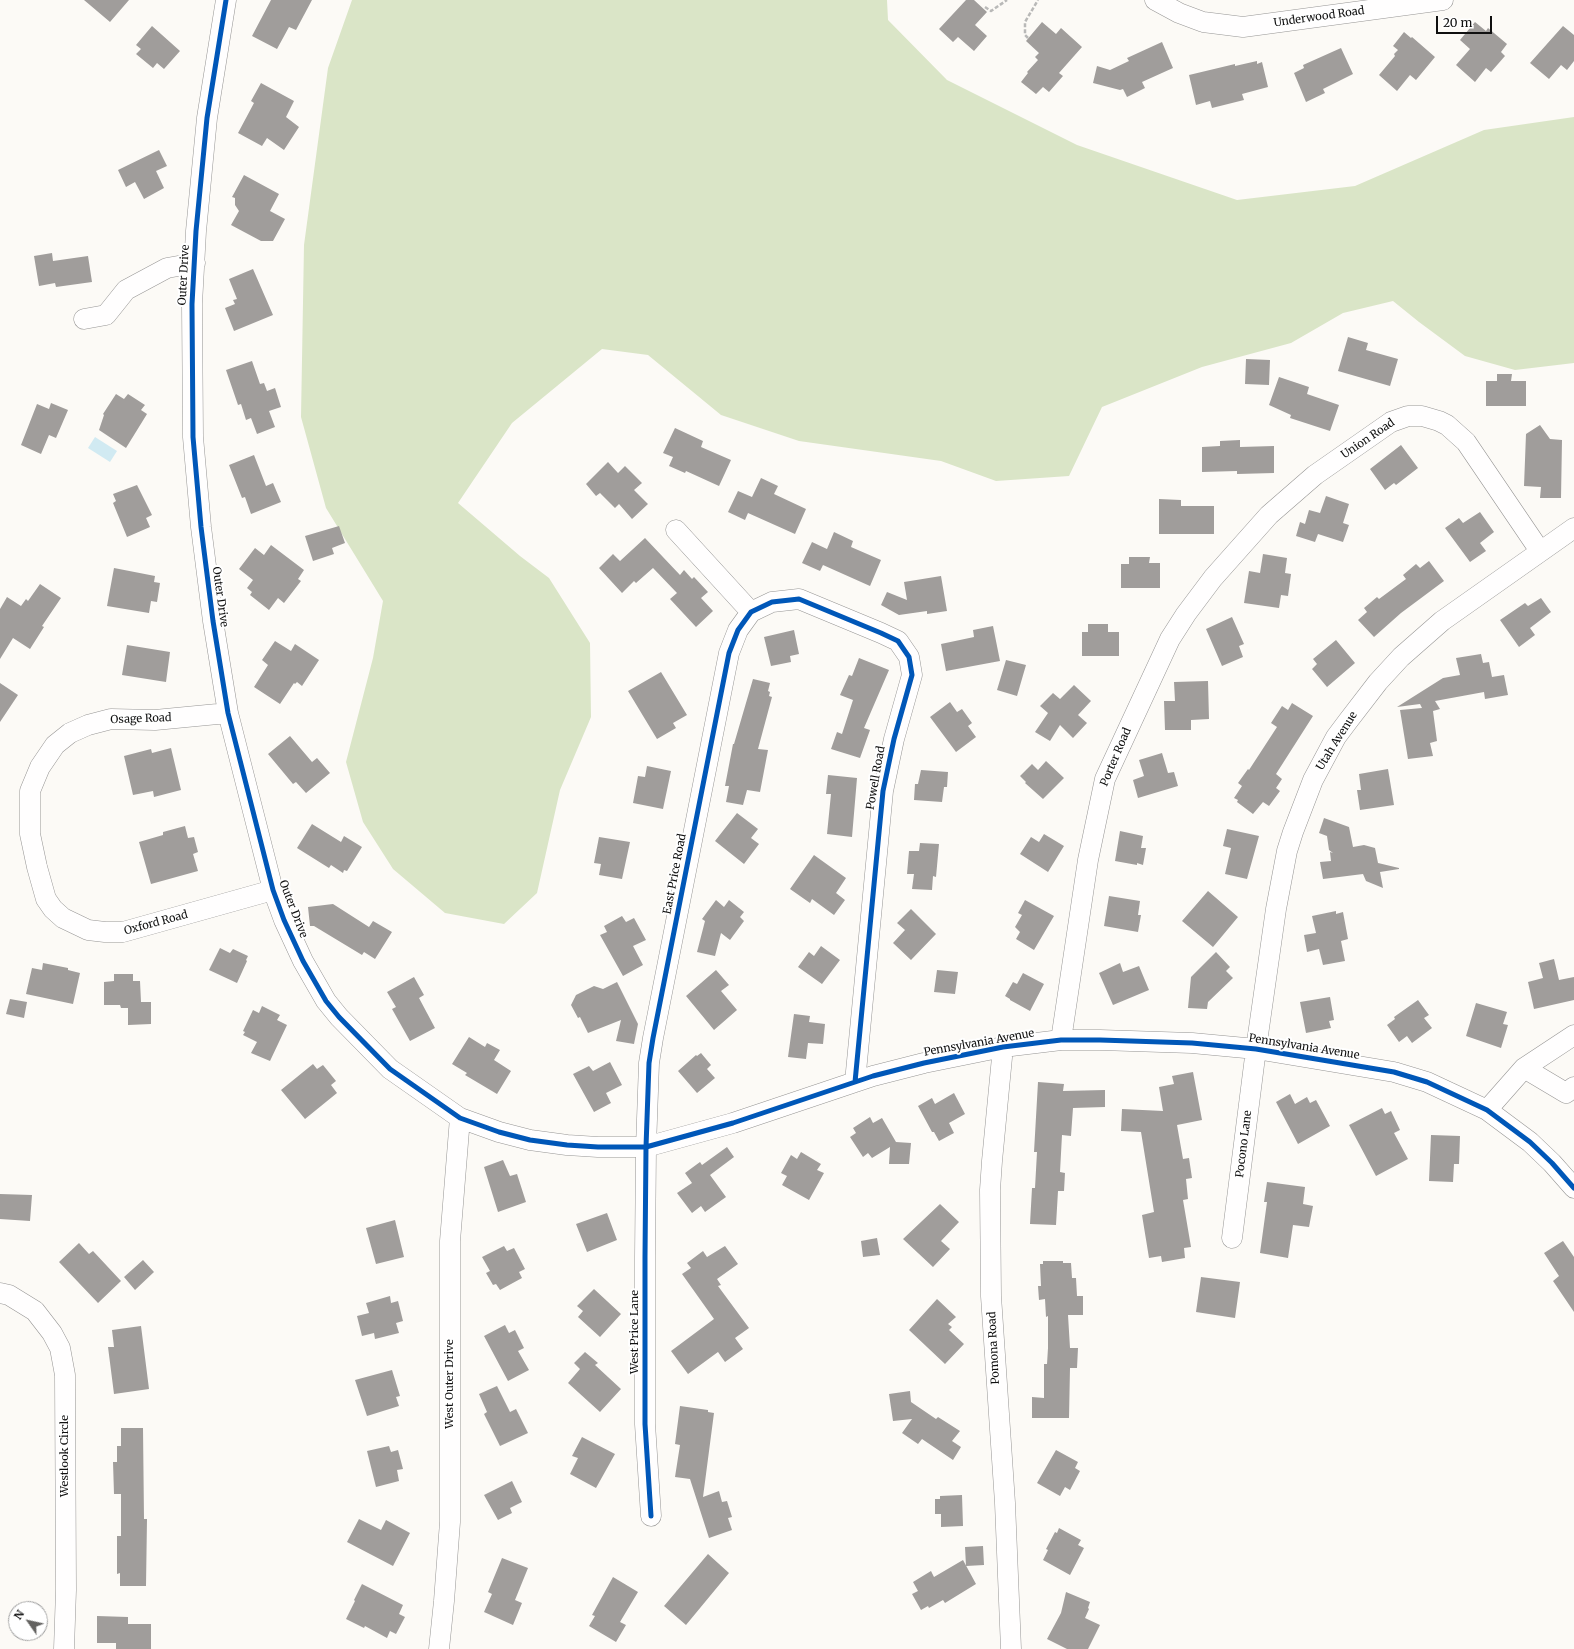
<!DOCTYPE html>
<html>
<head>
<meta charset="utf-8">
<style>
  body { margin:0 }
  #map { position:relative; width:1574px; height:1649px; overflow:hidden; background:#fcfaf6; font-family:Merriweather,serif }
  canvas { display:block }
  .north { position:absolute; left:8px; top:1601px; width:40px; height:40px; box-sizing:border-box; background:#fff; border:1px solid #9f9f9f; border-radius:50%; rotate:304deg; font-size:11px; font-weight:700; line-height:16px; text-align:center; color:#101010 }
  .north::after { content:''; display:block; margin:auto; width:14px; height:18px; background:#636260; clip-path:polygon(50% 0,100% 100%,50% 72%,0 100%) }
  .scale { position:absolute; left:1436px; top:16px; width:56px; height:18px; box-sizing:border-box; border:2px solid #101010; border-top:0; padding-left:5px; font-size:12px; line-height:14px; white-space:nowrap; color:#101010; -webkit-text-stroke:3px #fff; paint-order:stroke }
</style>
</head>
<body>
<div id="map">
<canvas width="1574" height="1649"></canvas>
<div class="north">N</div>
<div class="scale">20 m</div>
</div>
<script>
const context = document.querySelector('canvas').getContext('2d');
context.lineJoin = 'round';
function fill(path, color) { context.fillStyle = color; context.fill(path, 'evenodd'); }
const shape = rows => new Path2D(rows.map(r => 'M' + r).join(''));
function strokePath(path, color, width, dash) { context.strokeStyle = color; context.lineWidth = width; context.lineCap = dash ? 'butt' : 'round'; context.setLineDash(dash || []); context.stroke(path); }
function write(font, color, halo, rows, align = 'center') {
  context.font = font + ' Merriweather,serif'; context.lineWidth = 4; context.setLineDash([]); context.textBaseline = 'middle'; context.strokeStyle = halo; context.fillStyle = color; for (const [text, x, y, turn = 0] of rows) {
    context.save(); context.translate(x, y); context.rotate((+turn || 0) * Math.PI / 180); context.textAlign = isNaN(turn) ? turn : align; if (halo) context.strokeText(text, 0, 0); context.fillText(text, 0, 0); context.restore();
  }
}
const forest = shape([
  [352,0,887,0,888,20,947,80,1077,145,1237,200,1355,186,1484,130,1574,117,1574,363,1515,370,1465,356,1419,322,1393,301,1343,313,1291,343,1202,367,1102,407,1069,476,996,481,941,461,799,441,721,415,648,355,602,349,512,423,458,503,520,556,549,578,590,643,591,717,560,790,537,893,504,924,445,913,393,869,363,822,346,762,373,658,383,601,326,508,301,417,304,245,328,68]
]);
const water = shape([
  [95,437,117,451,110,462,88,448]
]);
const building = shape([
  [84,0,129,0,110,22],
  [271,0,312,0,296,30,289,27,277,49,252,36],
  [966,0,974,0,987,12,975,25,987,36,974,51,958,37,953,42,939,29],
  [1042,22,1056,34,1061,28,1082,47,1059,73,1063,76,1049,92,1043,87,1036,94,1021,82,1028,73,1027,72,1038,60,1035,57,1039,53,1026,41],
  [1475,22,1486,31,1488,28,1507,44,1501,52,1505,56,1491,72,1486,68,1475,82,1456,65,1470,49,1460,40],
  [152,26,180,51,164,69,157,63,153,68,136,54,141,49,136,45],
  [1563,26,1574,35,1574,61,1567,70,1561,65,1549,79,1530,63],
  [1404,32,1411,38,1412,37,1435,57,1416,80,1410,75,1397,91,1379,75,1395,56,1394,54,1398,50,1393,46],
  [1162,42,1173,68,1142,82,1145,88,1127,97,1123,89,1120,90,1093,83,1097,66,1110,70,1129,61,1127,58],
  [1341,48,1353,74,1323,89,1325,93,1306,102,1294,73,1304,68,1303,65],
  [1257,61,1257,64,1262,62,1268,87,1242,94,1244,100,1212,108,1210,101,1196,105,1189,75,1235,64,1235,66],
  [261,83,294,101,286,117,299,127,284,150,267,138,262,146,238,133,254,103,251,101],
  [159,150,167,166,156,171,164,188,144,199,135,182,126,187,118,170],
  [244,175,279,194,270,211,285,219,273,241,261,241,231,225,239,211,235,205,235,198,232,197],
  [52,253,53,261,88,256,92,282,56,287,55,283,39,286,34,256],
  [253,269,273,315,234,331,225,308,235,304,233,300,237,299,229,279],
  [1348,337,1368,343,1366,350,1398,359,1390,386,1338,371],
  [1246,359,1270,360,1269,385,1245,384],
  [252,361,260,384,264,383,267,391,275,388,281,407,269,411,275,427,257,434,251,418,246,420,241,404,238,405,226,370],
  [1497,374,1512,374,1511,381,1526,381,1526,406,1486,406,1486,381,1497,381],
  [1279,377,1309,387,1307,394,1339,405,1330,431,1290,418,1291,415,1269,405],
  [116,394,124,399,128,394,145,405,141,410,147,414,126,448,99,430,104,415,103,414],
  [51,403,68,410,56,438,49,435,41,454,21,445,37,404,49,409],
  [1540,425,1550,439,1562,440,1561,498,1540,498,1541,487,1524,486,1526,434],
  [675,428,703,441,701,447,731,460,719,486,686,471,685,473,669,466,673,457,663,453],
  [1240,440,1240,447,1274,446,1274,473,1237,474,1237,471,1202,472,1202,447,1220,446,1220,441],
  [1401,445,1418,468,1396,485,1394,483,1385,490,1370,469],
  [254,455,266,486,273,483,281,502,251,514,245,497,242,498,229,465],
  [608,462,618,473,625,466,642,483,634,490,648,504,632,519,619,504,615,508,600,493,596,496,586,484],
  [761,478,778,486,774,494,806,509,795,534,748,513,745,520,728,512,738,491,752,497],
  [137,485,152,515,146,518,150,527,127,537,113,503,116,501,113,494],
  [1326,496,1349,504,1343,523,1349,525,1343,542,1318,534,1315,542,1296,536,1300,522,1305,524,1309,510,1320,513],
  [1159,499,1181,500,1181,506,1214,506,1214,534,1159,534],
  [1480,512,1494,532,1480,543,1486,551,1470,562,1445,528,1459,518,1463,523],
  [339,526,345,543,332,548,334,554,313,561,305,536],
  [834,532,853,541,851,547,881,560,870,586,823,565,820,571,802,563,812,542,827,549],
  [645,538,680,575,684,570,692,579,694,577,708,592,701,598,713,611,696,627,670,599,677,593,653,568,636,583,634,581,622,593,599,568,613,554,620,561],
  [271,545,304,570,298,579,301,581,284,603,278,598,269,610,250,595,252,592,247,588,253,580,239,569,255,548,264,555],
  [1263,554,1287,558,1285,573,1291,574,1288,596,1281,595,1279,608,1244,603,1249,571,1260,573],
  [1129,557,1150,557,1149,563,1160,563,1160,588,1121,588,1121,564,1129,564],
  [1429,561,1444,581,1401,613,1374,637,1358,620,1367,612,1364,608,1377,597,1379,599,1406,579,1403,575,1416,564,1420,568],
  [114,568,155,576,154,582,160,583,157,602,151,601,149,613,107,606],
  [941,576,947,611,927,614,927,611,899,615,881,605,887,592,907,600,904,582],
  [40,584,61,598,42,626,44,627,30,649,13,638,0,659,0,609,7,597,21,606,26,599,28,601],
  [1541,598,1551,612,1530,628,1535,635,1519,647,1500,620,1525,603,1528,606],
  [1232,617,1244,644,1239,646,1243,657,1222,666,1206,629],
  [1088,624,1108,624,1108,632,1119,632,1119,656,1082,656,1082,632,1088,632],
  [993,626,1000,661,946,671,941,644,974,637,973,630],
  [794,630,799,654,790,656,791,662,771,666,764,637],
  [1336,640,1355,663,1327,687,1312,669,1317,664,1313,659],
  [275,641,291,651,295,644,319,660,302,686,297,682,295,684,294,683,280,704,254,687,268,665,262,660],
  [127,645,170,652,166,682,122,675],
  [1481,654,1483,663,1489,662,1492,677,1504,675,1508,695,1485,699,1484,692,1435,701,1440,709,1433,711,1437,741,1430,743,1433,756,1408,759,1400,710,1422,708,1420,704,1397,707,1443,678,1460,675,1456,658],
  [859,658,889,670,864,728,870,730,860,758,831,749,837,732,842,734,853,700,840,695,849,675,852,676],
  [1006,660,1026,665,1017,696,997,690],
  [661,672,687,715,673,723,676,728,657,739,628,691],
  [753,679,770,683,768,691,770,692,769,696,772,697,758,749,768,750,760,792,747,790,743,805,726,802,729,786,725,786,733,744,734,744],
  [1208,681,1209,719,1191,720,1191,730,1165,730,1164,701,1175,701,1174,682],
  [0,683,18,695,0,722],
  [1074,685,1091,701,1078,715,1087,723,1073,738,1060,725,1050,741,1035,732,1048,713,1040,706,1053,693,1060,699],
  [950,702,957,712,962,709,972,723,968,726,976,737,956,752,930,717],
  [1292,703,1313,716,1276,774,1282,779,1276,788,1280,791,1269,806,1263,802,1253,814,1237,802,1238,800,1234,798,1242,786,1238,783,1248,769,1249,770,1277,727,1271,723,1282,706,1288,710],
  [290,736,312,762,317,758,330,773,306,793,296,782,293,784,268,754],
  [171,748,181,790,154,797,153,791,133,795,124,756,151,749,152,753],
  [1162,753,1168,773,1174,772,1178,786,1138,798,1133,780,1144,776,1139,760],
  [1046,761,1064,778,1043,799,1025,783,1026,782,1020,776,1032,764,1038,770],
  [647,766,671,771,663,809,633,803,638,776,645,777],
  [1388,769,1394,805,1360,810,1357,790,1361,790,1359,774],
  [921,770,948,772,947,787,944,787,942,802,914,800,915,784,918,784],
  [828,775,857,778,852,837,827,834,831,794,826,794],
  [737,813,758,829,751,838,759,844,744,864,715,841],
  [1324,818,1349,827,1353,847,1364,845,1375,848,1378,863,1399,868,1399,869,1380,872,1383,888,1366,881,1363,874,1323,879,1320,862,1331,861,1330,852,1333,853,1329,850,1327,836,1319,833],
  [312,824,341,842,344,836,362,847,347,871,344,870,343,873,331,865,329,868,297,848],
  [185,826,188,838,194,837,198,852,193,854,198,871,151,884,139,842,163,835,163,832],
  [1227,829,1259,836,1247,879,1225,874,1231,848,1223,846],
  [1120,831,1143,836,1141,848,1146,848,1143,865,1137,863,1137,865,1115,861],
  [1044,834,1064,846,1048,872,1020,854,1031,837,1039,842],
  [599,837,630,842,622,879,599,875,601,864,594,863],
  [920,843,939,844,936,877,933,876,932,890,912,889,914,874,907,874,909,851,919,851],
  [814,855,846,878,836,893,845,900,834,915,812,899,810,903,790,889],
  [1208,891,1238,917,1213,947,1182,921],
  [1109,896,1140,901,1138,915,1141,915,1138,932,1104,926],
  [716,900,724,907,729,900,744,912,740,917,744,921,730,940,721,933,715,956,697,952,705,921,702,919],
  [1025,900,1054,916,1034,950,1016,939,1020,932,1015,927,1022,915,1018,913],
  [333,904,369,927,373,921,392,932,375,959,364,952,362,955,314,926,310,926,308,907],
  [911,909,936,934,911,960,893,943,905,930,897,923],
  [1336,911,1336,914,1343,912,1348,939,1341,941,1345,961,1323,965,1319,949,1307,952,1304,935,1316,933,1312,916],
  [622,916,626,922,634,918,646,940,633,946,643,965,623,976,600,935,607,932,604,926],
  [821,946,840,960,822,984,798,967,809,952,814,956],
  [220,948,230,953,233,949,248,956,246,960,247,961,237,983,209,970],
  [1216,952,1230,967,1226,971,1233,978,1208,1002,1207,1009,1188,1008,1191,977],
  [1554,959,1559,980,1574,977,1574,1000,1534,1009,1528,982,1543,978,1539,963],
  [43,963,68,968,68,970,80,973,73,1004,26,994,32,968,42,970],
  [1120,963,1123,972,1139,966,1149,990,1113,1005,1099,973],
  [716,970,729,985,721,991,737,1010,714,1030,686,996],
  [937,970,958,972,955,994,934,992],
  [1023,973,1044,984,1030,1011,1010,1000,1010,999,1005,996,1013,982,1017,984],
  [114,974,133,974,133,981,140,981,141,1002,151,1002,151,1024,128,1025,128,1008,121,1008,120,1005,104,1005,104,982,114,981],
  [414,977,424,995,419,998,435,1028,410,1041,392,1009,396,1007,387,992],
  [617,982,638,1024,634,1044,616,1041,621,1020,588,1033,580,1017,578,1018,571,1005,576,995,594,986,603,989],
  [1330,997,1334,1020,1329,1021,1331,1028,1306,1033,1300,1002],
  [10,999,27,1002,24,1018,6,1014],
  [1418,1000,1429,1015,1424,1018,1432,1028,1412,1043,1407,1036,1399,1042,1387,1025,1395,1019,1394,1017],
  [1476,1003,1507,1012,1503,1024,1508,1025,1501,1048,1466,1036],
  [262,1006,280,1015,277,1020,287,1025,270,1061,251,1053,257,1042,243,1035,245,1032,243,1031,253,1010,259,1013],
  [794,1014,810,1016,809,1022,825,1024,823,1044,808,1043,806,1059,788,1057],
  [469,1037,485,1047,487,1043,500,1050,494,1060,511,1071,497,1094,465,1075,467,1073,452,1064],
  [701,1053,711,1065,707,1069,715,1078,697,1093,678,1071,696,1055,697,1056],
  [610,1062,622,1085,606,1093,611,1103,594,1112,573,1074,589,1066,593,1071],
  [313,1064,317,1069,323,1065,336,1081,331,1085,337,1093,305,1119,281,1090],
  [1193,1072,1202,1120,1177,1125,1183,1159,1189,1158,1192,1178,1186,1179,1188,1199,1183,1200,1191,1247,1184,1248,1185,1258,1162,1262,1161,1256,1149,1258,1142,1215,1154,1212,1141,1132,1121,1131,1122,1109,1163,1111,1159,1087,1174,1084,1172,1076],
  [1038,1082,1064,1084,1063,1091,1105,1090,1105,1107,1073,1108,1071,1136,1062,1135,1060,1172,1065,1173,1064,1191,1058,1191,1056,1225,1030,1224,1032,1188,1035,1188,1037,1152,1034,1152],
  [954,1093,965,1114,949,1123,954,1133,939,1141,934,1132,932,1132,918,1106,932,1098,935,1104],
  [1290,1094,1295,1104,1307,1097,1310,1103,1316,1100,1330,1126,1298,1144,1276,1102],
  [1382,1108,1385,1114,1391,1111,1400,1130,1394,1133,1408,1159,1376,1176,1349,1125],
  [870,1117,873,1123,882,1118,896,1142,911,1143,909,1164,889,1164,890,1147,872,1158,868,1153,863,1157,850,1137,856,1133,853,1128],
  [1431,1135,1460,1136,1459,1164,1454,1164,1453,1182,1429,1181],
  [727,1147,734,1157,710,1175,726,1197,705,1212,701,1206,692,1213,677,1193,692,1183,685,1173,700,1162,702,1165],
  [801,1152,821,1164,817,1170,824,1173,809,1200,782,1185,787,1176,781,1173,791,1155,797,1159],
  [503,1160,510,1176,517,1174,526,1202,498,1212,484,1167],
  [1267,1182,1305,1187,1303,1204,1313,1206,1309,1227,1293,1225,1288,1258,1260,1253,1267,1202,1264,1202],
  [0,1194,32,1195,30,1221,0,1219],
  [940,1204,959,1222,941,1241,950,1249,933,1267,903,1239],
  [607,1213,617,1240,587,1252,576,1224],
  [395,1220,404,1257,376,1264,366,1228],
  [877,1238,880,1255,863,1257,861,1241],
  [1563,1241,1574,1257,1574,1312,1553,1281,1559,1276,1544,1253],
  [79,1243,89,1254,93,1251,121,1281,98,1303,59,1262],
  [504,1246,507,1251,514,1248,525,1269,519,1272,522,1278,500,1290,496,1284,493,1285,486,1273,490,1271,482,1257],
  [725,1246,738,1264,717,1279,721,1285,718,1286,749,1328,735,1338,743,1349,725,1362,718,1352,688,1374,671,1351,714,1319,682,1274,691,1268,687,1263,703,1251,707,1257],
  [143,1260,154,1272,135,1290,124,1277],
  [1043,1261,1063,1261,1063,1263,1071,1263,1072,1278,1076,1278,1077,1296,1083,1296,1083,1315,1068,1315,1070,1348,1078,1348,1077,1368,1070,1368,1069,1418,1032,1418,1032,1397,1044,1398,1044,1364,1047,1364,1048,1348,1048,1316,1046,1317,1045,1299,1039,1300,1038,1286,1041,1286,1040,1264,1043,1264],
  [1201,1277,1240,1282,1235,1318,1196,1312],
  [594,1289,621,1314,600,1337,578,1317,583,1311,577,1306],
  [390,1296,391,1303,398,1301,403,1321,396,1323,399,1333,375,1339,374,1333,362,1336,357,1316,369,1313,366,1303],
  [937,1299,956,1317,948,1324,952,1327,949,1330,964,1344,945,1364,909,1330],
  [505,1325,509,1333,515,1330,524,1348,518,1351,529,1370,508,1381,484,1336],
  [141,1326,149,1389,114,1394,108,1347,114,1347,112,1330],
  [585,1352,598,1363,595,1365,621,1389,600,1412,568,1383,580,1369,574,1363],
  [392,1370,400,1396,396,1397,399,1406,367,1416,355,1380],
  [497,1386,510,1412,516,1409,528,1433,500,1446,484,1414,487,1412,479,1394],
  [910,1391,911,1402,936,1419,938,1417,960,1431,952,1441,961,1447,953,1460,922,1439,918,1444,902,1433,912,1419,893,1421,889,1394],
  [680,1406,708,1410,708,1412,714,1413,703,1497,719,1491,722,1502,727,1501,732,1517,728,1518,732,1530,709,1538,690,1479,675,1477,680,1445,675,1444],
  [121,1428,143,1428,144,1519,147,1519,146,1586,120,1586,120,1573,117,1574,117,1536,121,1536,121,1494,114,1494,113,1462,117,1462,117,1446,121,1446],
  [582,1437,615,1454,596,1488,570,1474,578,1458,572,1456],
  [389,1446,391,1452,398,1450,403,1469,397,1470,399,1481,376,1487,367,1451],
  [1056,1450,1078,1462,1075,1468,1080,1471,1070,1490,1065,1487,1060,1496,1037,1483],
  [512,1481,522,1502,510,1508,512,1513,498,1520,484,1495],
  [962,1495,963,1526,941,1527,941,1514,935,1514,935,1499,940,1499,940,1496],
  [359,1519,381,1530,386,1520,410,1533,393,1566,347,1542],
  [1059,1528,1081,1540,1078,1545,1084,1548,1070,1575,1043,1560,1048,1550,1046,1549,1055,1532,1057,1533],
  [983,1546,984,1565,966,1566,965,1547],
  [708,1554,729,1573,686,1625,664,1606],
  [502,1558,528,1568,515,1600,522,1603,513,1625,484,1612,492,1594,488,1592],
  [963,1560,976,1584,945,1603,943,1600,929,1608,928,1606,921,1610,912,1594,918,1591,913,1582,931,1571,934,1577],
  [613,1577,638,1592,620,1622,626,1625,616,1642,589,1626,595,1616,592,1615],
  [362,1584,403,1605,399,1614,405,1617,396,1634,390,1631,387,1638,365,1626,364,1628,346,1619,355,1601,354,1600],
  [1066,1592,1090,1602,1088,1608,1089,1609,1085,1618,1100,1625,1088,1649,1067,1649,1047,1639,1061,1613],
  [97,1616,128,1617,128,1624,151,1624,151,1649,116,1649,116,1643,97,1643]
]);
const path = shape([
  [985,7,991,11,1007,0],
  [1028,38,1025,35,1025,22,1038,0]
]);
const minor = shape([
  [226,0,207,118,196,231,192,304,193,437,201,527,213,621,228,713,273,890,284,920,303,961,326,1001,339,1017,390,1069,460,1118,499,1132,530,1140,567,1145,598,1147,646,1147,733,1123,873,1076,924,1063,1003,1047,1061,1040,1100,1040,1192,1043,1256,1049,1394,1072,1427,1082,1487,1110,1530,1142,1552,1163,1574,1188],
  [1155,0,1179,13,1203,22,1243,27,1443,0],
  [84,319,106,315,126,290,167,268,195,263],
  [676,530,751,612],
  [228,713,155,720,111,719,88,725,70,733,55,745,40,767,30,791,30,834,37,867,46,899,53,909,63,918,88,930,105,932,123,932,273,890],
  [1061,1040,1088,860,1105,779,1170,639,1186,614,1213,578,1269,515,1315,475,1391,422,1408,416,1422,416,1439,421,1447,425,1466,442,1540,551],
  [1003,1047,992,1161,990,1190,991,1296,1005,1503,1011,1649],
  [1524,1068,1566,1093,1574,1087],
  [1487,1110,1524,1068,1574,1035],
  [1232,1238,1256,1049,1276,909,1287,851,1293,832,1313,780,1336,737,1348,721,1378,682,1401,657,1442,621,1574,528],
  [0,1293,9,1295,35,1311,52,1333,60,1348,65,1375,66,1590,64,1649],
  [651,1516,645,1424,645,1257,646,1147,649,1063,653,1038,729,653,738,630,751,612,772,602,799,599,881,633,898,641,909,657,912,675,894,739,883,791,855,1082],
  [439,1649,444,1601,450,1522,450,1241,460,1118]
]);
const cycleway = shape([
  [226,0,207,118,196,231,192,304,193,437,201,527,213,621,228,713,273,890,284,920,303,961,326,1001,339,1017,390,1069,460,1118,499,1132,530,1140,567,1145,598,1147,646,1147,733,1123,873,1076,924,1063,1003,1047,1061,1040,1100,1040,1192,1043,1256,1049,1394,1072,1427,1082,1487,1110,1530,1142,1552,1163,1574,1188],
  [651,1516,645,1424,645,1257,646,1147,649,1063,653,1038,729,653,738,630,751,612,772,602,799,599,881,633,898,641,909,657,912,675,894,739,883,791,855,1082]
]);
const streetNames = [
  ["Underwood Road",1319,17,-8],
  ["Outer Drive",184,275,-87],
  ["Union Road",1368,439,-34],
  ["Outer Drive",220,597,82],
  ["Osage Road",141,719,-2],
  ["Utah Avenue",1337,741,-58],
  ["Porter Road",1116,757,-67],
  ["Powell Road",876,778,-80],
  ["East Price Road",675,874,-79],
  ["Outer Drive",293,909,69],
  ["Oxford Road",156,923,-15],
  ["Pennsylvania Avenue",979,1043,-10],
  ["Pennsylvania Avenue",1304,1047,9],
  ["Pocono Lane",1244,1144,-83],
  ["West Price Lane",635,1332,-90],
  ["Pomona Road",994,1348,-93],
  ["West Outer Drive",450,1384,-90],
  ["Westlook Circle",65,1456,-90]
];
fill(forest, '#dae5c7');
fill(water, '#d1eaf2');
fill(building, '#a09d9b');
strokePath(minor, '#969594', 21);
strokePath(path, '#b9b9b8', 2.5, [4, 2]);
strokePath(minor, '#fffefe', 20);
strokePath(cycleway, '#0057b8', 5);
write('11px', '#101010', '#fff', streetNames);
</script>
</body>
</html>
